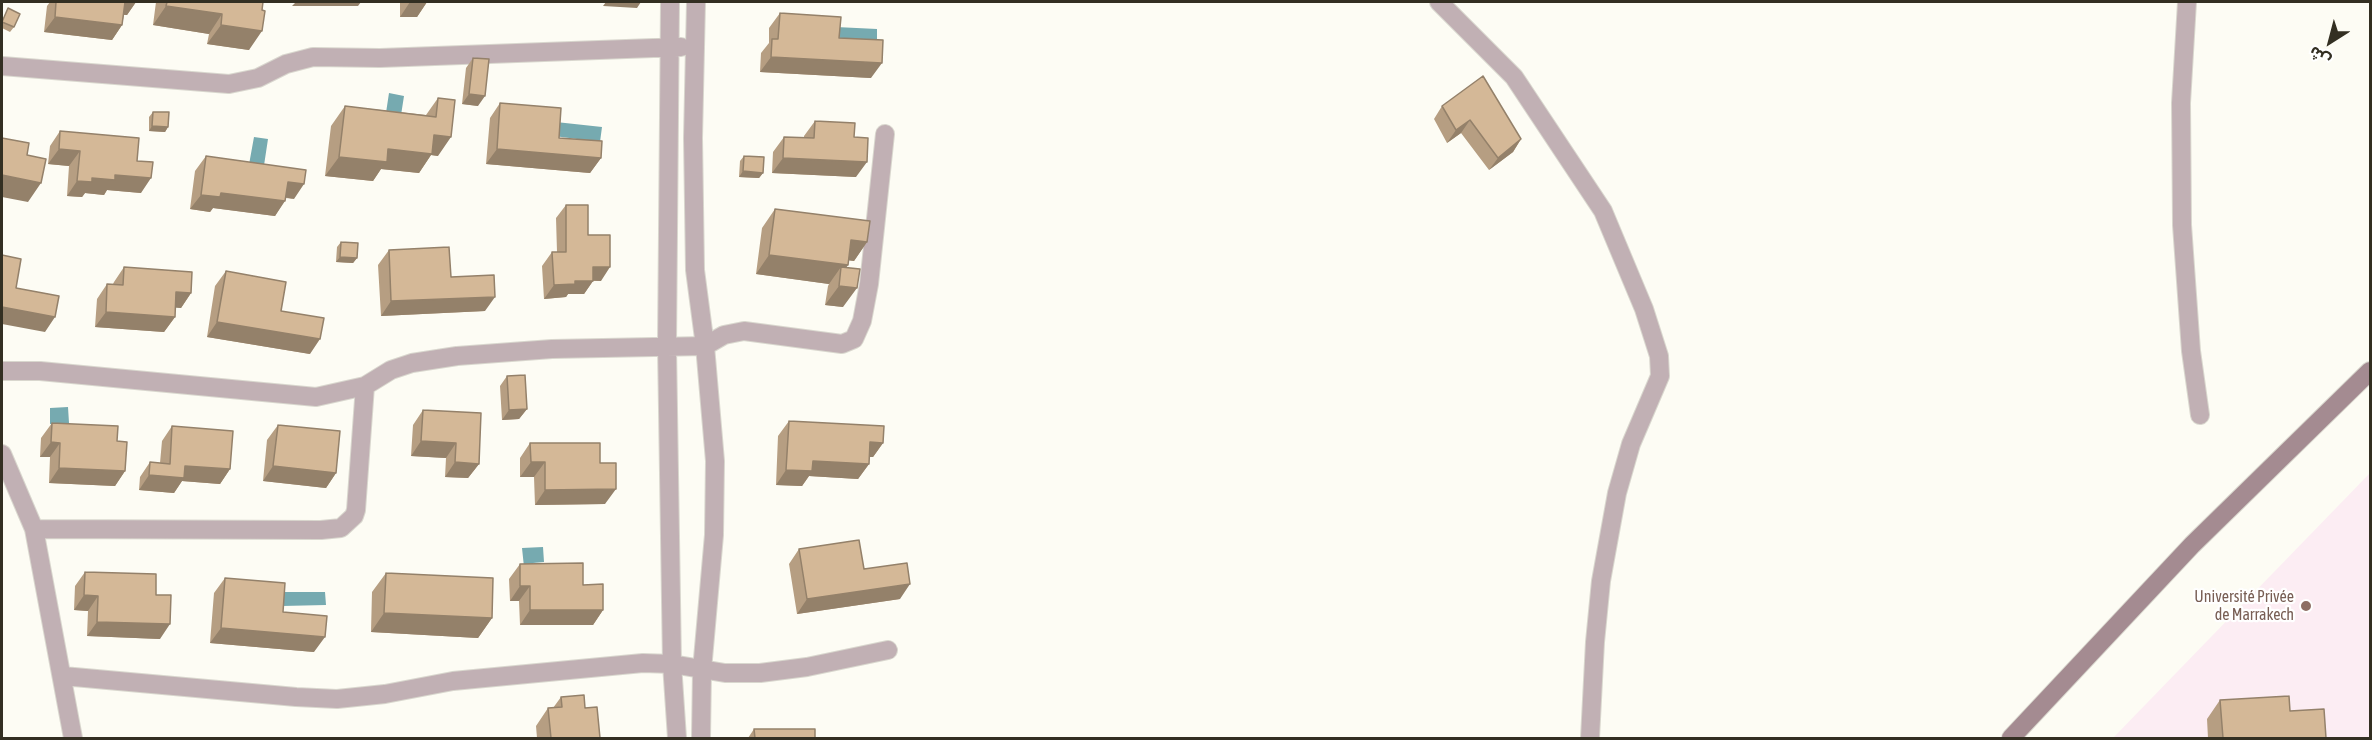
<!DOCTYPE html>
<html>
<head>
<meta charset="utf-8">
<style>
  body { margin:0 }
  #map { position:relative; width:2372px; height:740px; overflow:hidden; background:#fdfcf4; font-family:"Asap Condensed","Noto Sans Arabic",sans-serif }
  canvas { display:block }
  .frame { position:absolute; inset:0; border:3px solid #332f22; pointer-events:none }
  .north { position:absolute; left:2300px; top:12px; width:60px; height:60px; -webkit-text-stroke:4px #fff; paint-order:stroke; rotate:216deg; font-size:16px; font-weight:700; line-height:24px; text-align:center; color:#332f22 }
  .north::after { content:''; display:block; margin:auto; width:21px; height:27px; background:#332f22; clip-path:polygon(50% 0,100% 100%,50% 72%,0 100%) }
</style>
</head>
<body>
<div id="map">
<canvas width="2372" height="740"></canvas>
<div class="frame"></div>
<div class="north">ش</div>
</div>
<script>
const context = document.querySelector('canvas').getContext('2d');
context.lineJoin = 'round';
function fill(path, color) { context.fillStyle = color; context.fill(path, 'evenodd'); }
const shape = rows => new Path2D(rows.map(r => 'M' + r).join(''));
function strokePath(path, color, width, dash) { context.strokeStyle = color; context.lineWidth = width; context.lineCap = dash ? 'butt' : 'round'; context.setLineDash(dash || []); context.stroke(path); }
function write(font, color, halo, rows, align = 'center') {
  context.font = font + ' "Asap Condensed",sans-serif'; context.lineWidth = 4.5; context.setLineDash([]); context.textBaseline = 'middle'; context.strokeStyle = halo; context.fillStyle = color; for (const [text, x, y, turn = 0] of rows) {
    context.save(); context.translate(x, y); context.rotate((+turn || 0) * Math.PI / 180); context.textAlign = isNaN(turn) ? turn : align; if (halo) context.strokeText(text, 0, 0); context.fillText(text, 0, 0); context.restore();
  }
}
const education = shape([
  [2370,473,2370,738,2113,738]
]);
const water = shape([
  [836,27,877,29,877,41,836,39],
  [389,93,404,96,399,128,384,126],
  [556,122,602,127,600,142,554,136],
  [254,137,268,139,263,172,248,170],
  [68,407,69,423,50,424,50,408],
  [543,547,544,562,533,563,533,571,524,567,522,548],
  [282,592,325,592,326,605,282,606]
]);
const minor = shape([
  [670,2,667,346,672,664,677,738],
  [696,2,693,138,695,270,705,346,715,461,714,535,702,670,701,738],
  [1439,2,1514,77,1603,211,1644,309,1659,356,1660,376,1631,444,1617,493,1601,581,1595,642,1590,738],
  [2187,2,2181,103,2182,225,2191,351,2200,415],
  [2,66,229,84,258,78,286,64,313,57,380,58,681,47],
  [2,371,40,371,316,397,365,386,391,370,412,363,457,356,552,349,705,346,724,335,744,331,842,344,854,339,862,321,869,284,885,134],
  [2,454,34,529,73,738],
  [34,529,321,530,341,528,354,516,356,510,365,386],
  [63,676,296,697,337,699,385,694,453,681,643,663,672,664,725,673,760,673,807,667,888,650]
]);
const secondary = shape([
  [2011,738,2192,545,2370,371]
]);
const wall = shape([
  [50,2,136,2,127,15,124,15,122,25,112,40,44,32,47,6],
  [156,2,263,2,262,10,249,50,207,44,209,34,153,25],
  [400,2,427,2,417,17,400,17],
  [8,8,14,27,10,32,2,28,2,21],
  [780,13,839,38,871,78,760,72,761,53,769,43,769,28],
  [473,58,478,106,462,104,466,68],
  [438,98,438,156,431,155,419,173,381,169,373,181,325,176,331,126,345,106,426,115],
  [500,103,559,138,601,158,590,173,486,164,490,118],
  [1442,106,1521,139,1513,152,1489,170,1461,133,1447,143,1434,119],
  [153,112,168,127,165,132,149,131,149,117],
  [815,121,854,137,856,177,772,173,773,152,784,137,804,138,804,136],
  [60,131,137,161,141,193,107,190,104,195,85,193,82,197,67,196,69,166,48,164,50,146],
  [206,156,294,199,286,198,275,216,213,208,210,212,190,209,195,171],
  [744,156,763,173,759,178,739,177,740,161],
  [566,205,588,235,601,281,593,281,584,294,568,294,566,297,544,299,542,266,552,252,557,252,556,218],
  [775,209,867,242,854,261,848,260,848,265,846,267,843,307,825,305,828,286,829,284,756,274,762,228],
  [341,242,357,258,353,263,336,262,337,247],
  [389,250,451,277,485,311,381,316,378,265],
  [124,267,191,293,181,308,175,307,175,317,164,332,95,327,97,299,107,284,113,284,114,282],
  [226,271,281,311,310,354,207,337,215,286],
  [507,376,527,409,519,419,502,420,500,386],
  [423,410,479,464,468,478,445,477,446,458,411,456,413,425],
  [789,421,883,443,873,457,869,457,869,464,858,479,809,476,802,486,776,485,778,436],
  [52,423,117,441,125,471,115,486,49,483,50,457,40,457,41,438],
  [278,425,336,473,326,488,263,481,267,440],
  [172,426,230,469,220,484,182,481,174,493,139,490,140,477,150,462,160,463,162,441],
  [530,443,600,463,605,504,535,505,534,477,520,477,520,458],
  [799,549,864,569,900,599,797,614,789,564],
  [520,564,583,585,603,610,593,625,520,625,519,601,510,601,509,579],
  [85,572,156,595,160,639,87,636,88,611,74,610,75,586],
  [386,573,492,618,478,638,371,632,372,592],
  [225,578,283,612,314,652,210,643,214,593],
  [561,697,585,708,600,738,537,738,536,726,548,708,553,708],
  [2220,700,2290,711,2326,738,2208,738,2207,719],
  [754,729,815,738,748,738]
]);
const shadedWall = shape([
  [123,2,136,2,127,15,115,14],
  [296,2,361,2,358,6,292,6],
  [410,2,427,2,417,17,400,17],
  [606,2,641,2,637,8,603,6],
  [726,2,754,2,753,3],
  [166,6,222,14,209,34,153,25],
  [55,17,122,25,112,40,44,32],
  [221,25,262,31,249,50,207,44],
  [771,57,882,63,871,78,760,72],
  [469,94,485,96,478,106,462,104],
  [1470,120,1461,133,1447,143,1456,130],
  [152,126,168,127,165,132,149,131],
  [434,135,451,137,438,156,431,155,419,173,381,169,373,181,325,176,339,157],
  [1521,139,1513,152,1489,170,1498,158],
  [59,149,80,151,69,166,48,164],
  [497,149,601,158,590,173,486,164],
  [783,158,867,162,856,177,772,173],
  [743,171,763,173,759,178,739,177],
  [2,175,41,183,28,202,2,197],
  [115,175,151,178,141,193,107,190,104,195,85,193,82,197,67,196,77,181],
  [288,182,304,184,294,199,278,196],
  [221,193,285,201,275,216,213,208,210,212,190,209,201,195],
  [851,240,867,242,854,261,838,259],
  [769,255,848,265,840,276,841,267,829,284,756,274],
  [340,257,357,258,353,263,336,262],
  [593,267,610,267,601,281,584,280],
  [575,281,593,281,584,294,568,294,566,297,544,299,554,285],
  [839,286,857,288,843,307,825,305],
  [176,292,191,293,181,308,166,307],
  [495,297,485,311,381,316,391,301],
  [2,307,55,317,45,332,2,324],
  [106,312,175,317,164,332,95,327],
  [217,322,320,339,310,354,207,337],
  [527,409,519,419,502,420,509,410],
  [421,441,456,443,446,458,411,456],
  [51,442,60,443,50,457,40,457],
  [870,442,883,443,873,457,860,457],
  [813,461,869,464,858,479,809,476,802,486,776,485,786,470],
  [455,462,479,464,468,478,445,477],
  [531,462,545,462,534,477,520,477],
  [185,466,230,469,220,484,182,481,174,493,139,490,149,475],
  [273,466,336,473,326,488,263,481],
  [59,468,125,471,115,486,49,483],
  [616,489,605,504,535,505,545,490],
  [910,584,900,599,797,614,807,599],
  [520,586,530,586,519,601,510,601],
  [84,595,98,596,88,611,74,610],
  [530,610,603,610,593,625,520,625],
  [384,613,492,618,478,638,371,632],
  [97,622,170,624,160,639,87,636],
  [221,628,325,637,314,652,210,643]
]);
const building = shape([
  [56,2,125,2,122,25,55,17,56,2],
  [167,2,263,2,262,10,265,11,262,31,221,25,222,14,166,6,167,2],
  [8,8,20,14,14,27,2,22,8,8],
  [780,13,841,17,839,38,883,40,882,63,771,57,772,39,778,39,780,13],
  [473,58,489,59,485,96,469,94,473,58],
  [1483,76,1521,139,1498,158,1470,120,1456,130,1442,106,1483,76],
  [438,98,455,100,451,137,434,135,432,154,388,149,387,162,339,157,345,106,436,117,438,98],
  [500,103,561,108,559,138,602,141,601,158,497,149,500,103],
  [153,112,169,112,168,127,152,126,153,112],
  [815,121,855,123,854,137,868,138,867,162,783,158,784,137,814,138,815,121],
  [60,131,139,138,137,161,153,162,151,178,115,175,115,180,92,178,92,182,77,181,80,151,59,149,60,131],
  [2,138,29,143,27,155,46,159,41,183,2,175,2,138],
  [206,156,306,170,304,184,288,182,285,201,221,193,220,197,201,195,206,156],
  [744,156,764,157,763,173,743,171,744,156],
  [566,205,588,205,588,235,610,235,610,267,593,267,593,281,575,281,575,284,554,285,552,252,566,252,566,205],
  [775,209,870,221,867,242,851,240,848,265,769,255,775,209],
  [341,242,358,243,357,258,340,257,341,242],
  [449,247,451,277,494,275,495,297,391,301,389,250,449,247],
  [2,255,21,259,16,288,59,296,55,317,2,307,2,255],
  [124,267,192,272,191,293,176,292,175,317,106,312,107,284,123,285,124,267],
  [841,267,860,269,857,288,839,286,841,267],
  [226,271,286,282,281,311,324,318,320,339,217,322,226,271],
  [525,375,527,409,509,410,507,376,525,375],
  [423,410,481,413,479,464,455,462,456,443,421,441,423,410],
  [789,421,884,426,883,443,870,442,869,464,813,461,812,471,786,470,789,421],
  [52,423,118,426,117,441,127,442,125,471,59,468,60,443,51,442,52,423],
  [278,425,340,431,336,473,273,466,278,425],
  [172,426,233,431,230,469,185,466,184,478,149,475,150,462,170,464,172,426],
  [530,443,600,443,600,463,616,463,616,489,545,490,545,462,531,462,530,443],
  [859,540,864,569,907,563,910,584,807,599,799,549,859,540],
  [583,563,583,585,603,584,603,610,530,610,530,586,520,586,520,564,583,563],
  [85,572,156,574,156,595,171,595,170,624,97,622,98,596,84,595,85,572],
  [386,573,493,578,492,618,384,613,386,573],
  [225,578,285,583,283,612,327,616,325,637,221,628,225,578],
  [584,695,585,708,597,707,600,738,551,738,548,708,562,707,561,697,584,695],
  [2289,696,2290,711,2324,709,2326,738,2223,738,2220,700,2289,696],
  [754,729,815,729,815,738,755,738,754,729]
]);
const markers = [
  [2306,606,6,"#8d6e63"]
];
const educationNames = [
  ["Université Privée",2294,597],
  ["de Marrakech",2294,615]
];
fill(education, '#fcedf3');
fill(water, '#76aab0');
strokePath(minor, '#d9d7ce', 20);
strokePath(secondary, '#d9d7ce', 20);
strokePath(minor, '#c1b0b4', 18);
strokePath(secondary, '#a48b91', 18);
fill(wall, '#b69e82');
fill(shadedWall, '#94816a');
fill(building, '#d4b897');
strokePath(building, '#94816a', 1.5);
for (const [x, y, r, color] of markers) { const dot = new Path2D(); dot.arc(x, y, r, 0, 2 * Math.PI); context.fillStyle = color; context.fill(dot); strokePath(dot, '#fff', 2); }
write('16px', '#785e54', '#fff', educationNames, 'right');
</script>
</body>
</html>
